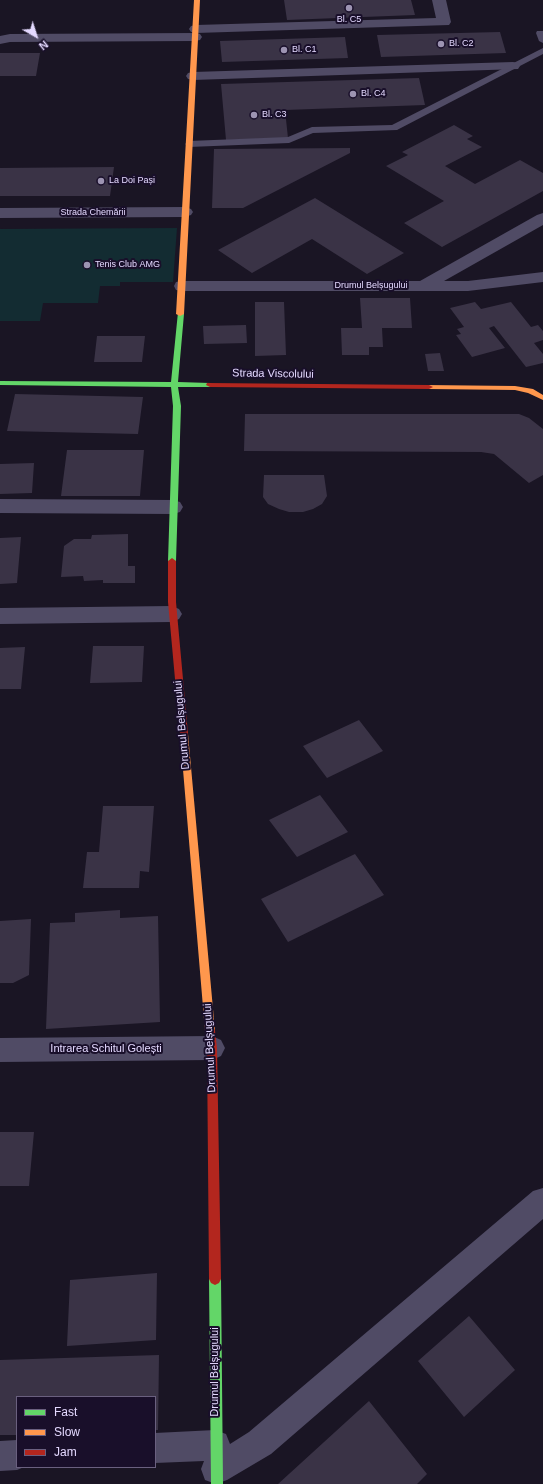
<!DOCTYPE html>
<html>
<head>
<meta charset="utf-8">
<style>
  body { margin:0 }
  #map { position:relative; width:543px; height:1484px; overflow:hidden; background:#1a1524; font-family:Helvetica,sans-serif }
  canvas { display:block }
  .legend { position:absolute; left:16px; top:1396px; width:140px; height:72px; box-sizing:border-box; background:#190f2a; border:1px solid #6a607f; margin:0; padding:5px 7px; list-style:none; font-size:12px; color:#e4d9ff }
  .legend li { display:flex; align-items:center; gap:8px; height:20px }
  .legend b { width:20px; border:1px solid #6a607f }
  .north { position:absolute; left:16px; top:16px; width:40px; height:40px; -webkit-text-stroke:3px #190f2a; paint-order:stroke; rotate:141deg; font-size:11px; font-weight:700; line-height:16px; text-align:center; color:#e4d9ff }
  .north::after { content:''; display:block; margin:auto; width:14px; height:18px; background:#e4d9ff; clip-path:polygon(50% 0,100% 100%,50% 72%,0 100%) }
</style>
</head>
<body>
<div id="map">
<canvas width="543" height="1484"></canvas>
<ul class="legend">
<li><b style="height:5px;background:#63d668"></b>Fast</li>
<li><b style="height:5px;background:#ff974d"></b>Slow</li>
<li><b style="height:5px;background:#b3261e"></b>Jam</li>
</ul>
<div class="north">N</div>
</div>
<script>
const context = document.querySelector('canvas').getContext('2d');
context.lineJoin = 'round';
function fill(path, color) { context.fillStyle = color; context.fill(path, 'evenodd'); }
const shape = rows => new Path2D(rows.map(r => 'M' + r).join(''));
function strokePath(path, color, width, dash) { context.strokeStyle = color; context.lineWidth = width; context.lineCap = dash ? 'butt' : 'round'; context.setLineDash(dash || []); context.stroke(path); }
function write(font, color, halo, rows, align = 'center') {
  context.font = font + ' Helvetica,sans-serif'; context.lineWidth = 4; context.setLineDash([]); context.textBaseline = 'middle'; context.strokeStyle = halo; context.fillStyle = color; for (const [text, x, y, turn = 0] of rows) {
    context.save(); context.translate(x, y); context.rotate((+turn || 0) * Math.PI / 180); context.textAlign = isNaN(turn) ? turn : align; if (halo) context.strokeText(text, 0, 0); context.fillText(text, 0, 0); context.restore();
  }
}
const green = shape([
  [177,228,173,282,120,282,120,286,100,286,98,303,43,303,40,321,0,321,0,229]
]);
const building = shape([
  [284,0,411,0,415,15,287,20],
  [500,32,506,53,381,57,377,35],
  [345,37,348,58,222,62,220,41],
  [0,53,40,53,36,76,0,76],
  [419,78,425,105,285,110,288,138,226,140,221,84],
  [454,125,473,136,467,139,482,147,445,166,475,184,520,160,543,173,543,191,442,247,404,223,444,201,386,166,408,155,402,152],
  [350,148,350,153,243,208,212,208,214,149],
  [114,167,110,196,0,196,0,168],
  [315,198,404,253,367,274,312,239,252,273,218,250],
  [360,298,410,298,412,328,382,328,383,347,369,347,369,355,342,355,341,328,362,328],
  [255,302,284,302,286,355,255,356],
  [475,302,481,309,511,302,531,327,538,325,543,331,543,340,534,343,543,354,543,363,526,367,494,326,489,328,505,348,472,357,456,335,461,334,457,329,464,327,450,308],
  [246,325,247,343,204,344,203,326],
  [97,336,145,336,142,362,94,362],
  [440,353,444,371,428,371,425,354],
  [15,394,143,397,138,434,7,431],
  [245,414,519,414,529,418,543,429,543,475,529,483,494,454,481,452,244,451],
  [67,450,144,450,140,496,61,496],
  [34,463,32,493,0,494,0,464],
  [264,475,324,475,327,496,322,504,313,509,303,512,289,512,279,509,268,504,263,497],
  [128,534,128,566,135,566,135,583,103,583,103,580,84,581,83,576,61,577,64,546,74,539,91,539,92,535],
  [21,537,17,583,0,584,0,538],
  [93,646,144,646,142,682,90,683],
  [25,647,21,689,0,689,0,648],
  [359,720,383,751,327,778,303,746],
  [320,795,348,832,297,857,269,820],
  [103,806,154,806,149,872,140,871,139,888,83,888,87,852,99,852],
  [355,854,384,895,288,942,261,899],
  [120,910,120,918,158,916,160,1022,46,1029,50,923,75,922,75,913],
  [31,919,29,975,13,983,0,983,0,921],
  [0,1132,34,1132,29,1186,0,1186],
  [157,1273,156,1340,67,1346,70,1280],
  [469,1316,515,1370,464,1417,418,1361],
  [159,1355,158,1430,155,1430,155,1397,17,1397,17,1435,0,1435,0,1360],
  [369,1401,427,1474,417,1484,278,1484]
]);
const lane = shape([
  [537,31,543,31,543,43,539,41,536,33,537,31],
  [543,48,543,54,397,130,313,133,289,143,189,147,185,144,189,141,288,137,312,127,392,125,543,48]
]);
const street = shape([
  [432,0,446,0,451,22,449,25,196,33,200,34,202,37,200,40,195,41,10,42,0,44,0,36,10,34,195,33,191,32,189,29,191,26,196,25,436,18,432,0],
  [513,62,518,63,520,66,518,69,193,80,188,79,186,76,188,73,193,72,513,62],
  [185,207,191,209,193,212,191,215,185,217,0,218,0,208,185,207],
  [543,213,543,225,444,281,468,281,543,272,543,282,468,291,182,291,176,290,174,286,176,282,182,281,420,281,537,215,543,213],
  [0,499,173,500,180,502,183,507,180,512,173,514,0,513,0,499],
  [172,606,179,609,182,614,179,619,172,622,0,624,0,608,172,606],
  [212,1036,221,1040,225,1048,221,1056,212,1060,0,1062,0,1038,212,1036],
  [543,1188,543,1219,271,1454,227,1480,216,1484,205,1480,201,1469,204,1461,155,1463,155,1433,215,1430,226,1434,230,1444,249,1432,533,1191,543,1188],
  [17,1440,17,1467,24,1467,17,1470,0,1471,0,1441,17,1440]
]);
const fast = shape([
  [178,312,180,312,184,314,178,382,210,383,214,385,210,387,178,387,181,406,176,561,172,564,168,561,173,406,171,387,0,385,0,381,171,382,178,312],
  [215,1273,219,1275,221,1279,223,1484,211,1484,209,1279,211,1275,215,1273]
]);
const slow = shape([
  [194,0,200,0,184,314,180,316,176,314,194,0],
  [426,385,515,386,533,389,543,395,543,400,528,393,515,390,429,389,425,387,426,385],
  [184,730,187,731,188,734,215,1031,214,1034,210,1036,206,1034,205,1031,180,734,181,731,184,730]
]);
const jam = shape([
  [207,383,429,385,433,387,429,389,210,387,206,385,207,383],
  [172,558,176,561,176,602,188,734,187,737,184,738,181,737,180,734,168,602,168,561,172,558],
  [210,1026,214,1028,215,1031,217,1048,221,1279,219,1283,215,1285,211,1283,209,1279,207,1048,205,1031,206,1028,210,1026]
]);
const markers = [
  [349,8,4,"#9d94b2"],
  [441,44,4,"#9d94b2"],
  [284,50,4,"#9d94b2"],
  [353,94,4,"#9d94b2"],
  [254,115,4,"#9d94b2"],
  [101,181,4,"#9d94b2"],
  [87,265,4,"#9d94b2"]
];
const farPoinames = [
  ["Bl. C5",349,20,"center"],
  ["Bl. C2",449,44],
  ["Bl. C1",292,50],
  ["Bl. C4",361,94],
  ["Bl. C3",262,115],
  ["La Doi Pași",109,181],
  ["Tenis Club AMG",95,265]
];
const farStreetnames = [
  ["Strada Chemării",93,213],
  ["Drumul Belșugului",371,286]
];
const streetNames = [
  ["Strada Viscolului",273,374,1],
  ["Drumul Belșugului",182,725,-95],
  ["Drumul Belșugului",210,1048,-93],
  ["Intrarea Schitul Golești",106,1049],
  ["Drumul Belșugului",215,1372,-90]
];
fill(green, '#132c32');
fill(building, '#3a3346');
fill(lane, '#504b65');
fill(street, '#504b65');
fill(fast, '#63d668');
fill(slow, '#ff974d');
fill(jam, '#b3261e');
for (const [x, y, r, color] of markers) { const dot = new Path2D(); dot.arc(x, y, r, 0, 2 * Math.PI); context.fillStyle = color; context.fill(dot); strokePath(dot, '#190f2a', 1.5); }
write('9px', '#e4d9ff', '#190f2a', farPoinames, 'left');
write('9px', '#e4d9ff', '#190f2a', farStreetnames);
write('11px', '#e4d9ff', '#190f2a', streetNames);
</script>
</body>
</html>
